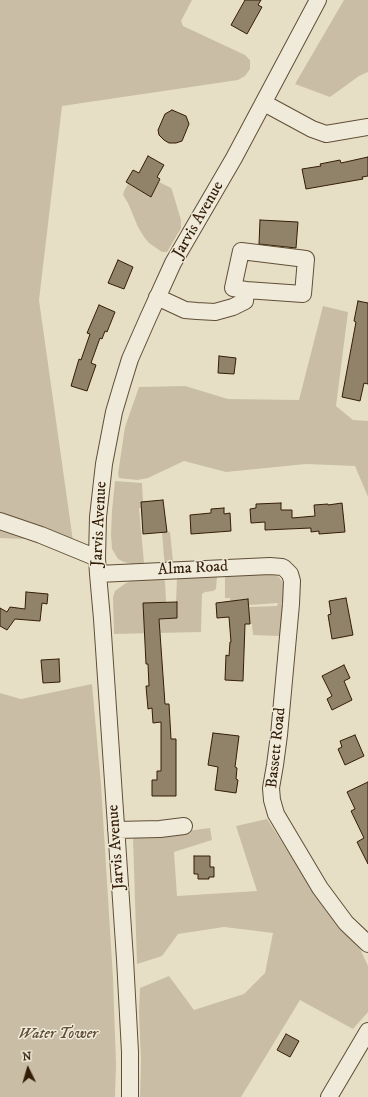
<!DOCTYPE html>
<html>
<head>
<meta charset="utf-8">
<style>
  body { margin:0 }
  #map { position:relative; width:368px; height:1097px; overflow:hidden; background:#e7dfc5; font-family:"IM FELL DW Pica",serif }
  canvas { display:block }
  .north { position:absolute; left:8px; top:1049px; width:40px; height:40px; -webkit-text-stroke:3px #efead9; paint-order:stroke; rotate:355deg; font-size:11px; font-weight:700; line-height:16px; text-align:center; color:#341d07 }
  .north::after { content:''; display:block; margin:auto; width:14px; height:18px; background:#341d07; clip-path:polygon(50% 0,100% 100%,50% 72%,0 100%) }
</style>
</head>
<body>
<div id="map">
<canvas width="368" height="1097"></canvas>
<div class="north">N</div>
</div>
<script>
const context = document.querySelector('canvas').getContext('2d');
context.lineJoin = 'round';
function fill(path, color) { context.fillStyle = color; context.fill(path, 'evenodd'); }
const shape = rows => new Path2D(rows.map(r => 'M' + r).join(''));
function strokePath(path, color, width, dash) { context.strokeStyle = color; context.lineWidth = width; context.lineCap = dash ? 'butt' : 'round'; context.setLineDash(dash || []); context.stroke(path); }
function write(font, color, halo, rows, align = 'center') {
  context.font = font + ' "IM FELL DW Pica",serif'; context.lineWidth = 3; context.setLineDash([]); context.textBaseline = 'middle'; context.strokeStyle = halo; context.fillStyle = color; for (const [text, x, y, turn = 0] of rows) {
    context.save(); context.translate(x, y); context.rotate((+turn || 0) * Math.PI / 180); context.textAlign = isNaN(turn) ? turn : align; if (halo) context.strokeText(text, 0, 0); context.fillText(text, 0, 0); context.restore();
  }
}
const green = shape([
  [0,0,192,0,181,21,183,26,245,55,250,60,250,69,245,76,238,80,62,106,39,300,73,541,0,538],
  [344,0,368,0,368,72,359,76,330,97,295,84],
  [159,182,171,188,172,190,181,220,181,228,167,252,162,252,149,243,144,237,138,227,128,203,123,195,124,191,128,184,151,196],
  [323,306,348,312,336,406,353,420,368,421,368,497,355,466,306,464,226,472,184,461,148,478,137,480,119,478,118,474,125,427,139,387,185,386,228,399,299,400],
  [115,481,142,483,143,502,141,502,141,508,139,508,144,563,132,564,124,562,118,559,112,549,111,534,112,511],
  [166,531,170,532,173,561,172,562,165,562,164,558,162,532],
  [271,574,279,577,283,583,284,588,280,634,279,636,253,635,252,624,250,624,249,607,277,606,278,603,249,605,248,599,230,601,230,598,225,598,225,576],
  [216,576,217,577,216,589,213,591,205,592,202,594,201,632,114,634,113,597,115,591,126,583,131,581,162,579,165,581,166,602,143,603,144,628,159,628,159,619,177,618,177,602,176,602,177,578],
  [92,684,101,785,113,978,116,1064,115,1097,0,1097,0,693,21,699],
  [267,819,310,885,360,949,368,966,368,1012,353,1029,300,1000,241,1097,140,1097,141,1061,139,1012,140,988,169,976,194,1010,244,994,265,973,273,933,224,927,178,934,162,956,137,964,133,838,210,828,212,840,174,852,177,896,257,891,236,826]
]);
const building = shape([
  [245,0,261,0,258,5,262,7,247,34,231,25,245,0],
  [172,110,186,116,189,124,182,141,176,143,169,143,164,140,159,135,158,130,165,114,172,110],
  [148,156,164,165,157,177,160,179,151,197,126,182,133,170,139,173,148,156],
  [368,157,368,176,362,177,363,179,306,189,302,169,321,166,320,164,340,160,341,163,368,157],
  [260,220,298,222,296,248,259,244,260,220],
  [118,260,133,267,124,289,108,283,118,260],
  [358,301,368,303,368,384,364,383,360,401,342,397,356,322,354,321,358,301],
  [99,305,115,312,107,332,105,331,102,339,100,338,91,363,96,365,87,391,71,386,79,359,81,360,90,334,87,333,99,305],
  [219,356,236,358,234,374,218,373,219,356],
  [163,500,167,532,143,534,141,502,163,500],
  [281,503,281,510,292,510,292,518,315,516,314,505,328,504,328,505,342,503,345,532,319,534,319,531,311,532,311,528,265,530,265,522,251,523,250,509,256,508,256,504,281,503],
  [224,508,224,514,230,513,231,531,191,534,190,515,211,513,211,509,224,508],
  [26,592,48,594,47,604,42,603,40,621,15,619,7,630,0,626,0,608,7,612,10,607,25,609,26,592],
  [346,598,353,635,332,639,328,615,331,614,329,601,346,598],
  [248,599,250,624,245,624,243,681,225,680,226,655,229,656,230,642,231,642,229,617,217,618,216,603,248,599],
  [177,602,177,618,159,619,165,704,169,704,171,739,176,739,176,796,152,796,152,780,157,780,157,771,161,771,161,722,153,723,152,708,148,709,146,686,149,686,148,664,146,664,143,603,177,602],
  [59,659,60,682,43,683,41,660,59,659],
  [344,665,350,678,344,681,352,700,332,710,327,699,332,696,322,676,344,665],
  [213,733,239,736,235,767,237,768,236,779,238,780,236,793,215,790,218,767,208,765,213,733],
  [355,735,364,756,345,765,338,749,342,747,340,741,355,735],
  [368,782,368,864,357,842,364,838,351,811,355,809,347,792,368,782],
  [194,856,210,856,210,867,214,867,214,877,209,877,209,879,198,879,198,874,194,874,194,856],
  [286,1034,299,1041,290,1057,277,1050,286,1034]
]);
const minor = shape([
  [264,103,312,129,326,134,368,127],
  [157,297,185,310,197,311,215,312,233,307,245,301,246,290,233,288,241,251,306,259,303,294,246,290],
  [0,521,41,535,97,558],
  [98,574,270,566,282,567,284,568,290,574,292,581,291,604,279,735,275,765,271,788,272,800,276,814,320,888,346,923,368,944],
  [116,830,160,829,184,826],
  [130,1097,130,1052,125,959,102,619,98,574,97,558,98,517,104,464,114,412,122,385,130,359,148,318,173,263,234,158,318,0],
  [329,1097,368,1031]
]);
const streetNames = [
  ["Jarvis Avenue",199,220,-60],
  ["Jarvis Avenue",100,524,-87],
  ["Alma Road",193,569,-3],
  ["Bassett Road",277,748,-84],
  ["Jarvis Avenue",117,847,-94]
];
const parkNames = [
  ["Water Tower",58,1035]
];
fill(green, '#c9bea5');
fill(building, '#91826a');
strokePath(building, '#341d07', 1);
strokePath(minor, '#614e36', 18);
strokePath(minor, '#efead9', 16);
write('16px', '#341d07', '#efead9', streetNames);
write('italic 16px', '#614d36', '#efead9', parkNames);
</script>
</body>
</html>
